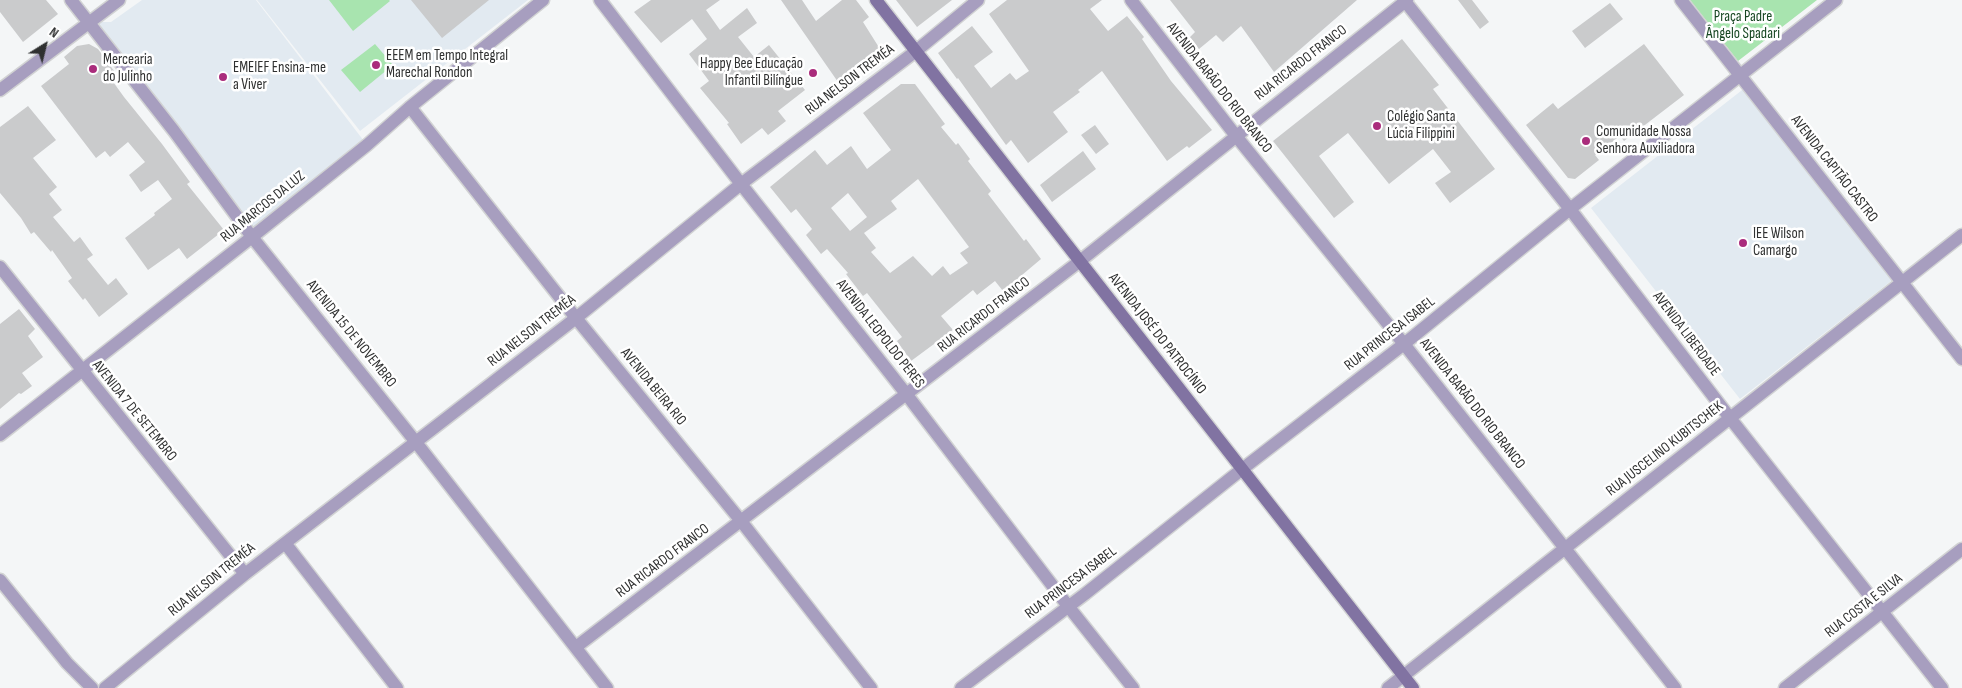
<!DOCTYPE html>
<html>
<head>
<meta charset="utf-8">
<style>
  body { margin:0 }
  #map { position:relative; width:1962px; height:688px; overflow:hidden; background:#f4f6f7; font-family:"Sofia Sans Condensed",sans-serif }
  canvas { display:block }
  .north { position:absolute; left:20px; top:20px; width:50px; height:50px; -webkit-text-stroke:4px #fff; paint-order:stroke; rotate:36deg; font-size:14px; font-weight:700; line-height:20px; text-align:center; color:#2f3030 }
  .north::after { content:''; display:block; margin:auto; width:18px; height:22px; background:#2f3030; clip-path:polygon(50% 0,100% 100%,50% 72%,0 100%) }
</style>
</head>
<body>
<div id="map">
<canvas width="1962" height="688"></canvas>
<div class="north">N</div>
</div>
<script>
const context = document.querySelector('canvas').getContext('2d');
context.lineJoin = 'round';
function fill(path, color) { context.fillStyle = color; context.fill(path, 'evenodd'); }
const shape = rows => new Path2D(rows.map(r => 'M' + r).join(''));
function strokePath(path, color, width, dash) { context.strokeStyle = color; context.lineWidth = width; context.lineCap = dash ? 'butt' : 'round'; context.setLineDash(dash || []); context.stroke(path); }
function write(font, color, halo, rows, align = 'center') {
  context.font = font + ' "Sofia Sans Condensed",sans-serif'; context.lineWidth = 5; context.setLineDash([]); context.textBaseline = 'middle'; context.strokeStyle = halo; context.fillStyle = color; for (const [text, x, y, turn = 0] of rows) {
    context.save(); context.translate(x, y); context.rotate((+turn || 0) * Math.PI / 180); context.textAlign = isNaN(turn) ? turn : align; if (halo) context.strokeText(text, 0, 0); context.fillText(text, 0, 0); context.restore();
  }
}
const built = shape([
  [142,0,256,0,367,145,252,237,90,22,111,22],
  [257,0,528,0,360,131],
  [1746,87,1895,278,1740,399,1591,208]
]);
const green = shape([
  [329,0,389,0,390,1,353,31],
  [1690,0,1817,0,1738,61],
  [375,44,393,65,360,92,341,70]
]);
const building = shape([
  [0,0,46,0,58,14,23,42,0,12],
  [411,0,489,0,442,38],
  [651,0,720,0,706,10,720,30,747,8,757,23,738,37,754,57,769,45,805,90,778,111,786,121,768,135,762,128,741,144,727,124,729,123,700,88,709,81,689,54,707,39,692,19,661,43,634,12],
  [781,0,802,0,816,21,842,0,856,0,869,17,863,22,880,49,838,82],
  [896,0,952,0,917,27],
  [1007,0,1102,0,1090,9,1108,31,1127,16,1144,37,1142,39,1171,81,1212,130,1189,148,1187,146,1167,161,1102,71,1078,90,1080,92,1053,112,1068,132,1028,163,1011,140,1006,145,958,78,957,79,938,53,972,26,993,52,974,66,991,88,1010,73,1016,80,1029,71,989,14],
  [1170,0,1357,0,1274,72,1241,26,1223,42,1216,35,1199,49,1190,37,1195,32],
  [1458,0,1472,0,1489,22,1480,29],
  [1610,3,1623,19,1585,48,1572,31],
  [1402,39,1439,85,1433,89,1495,169,1450,203,1435,183,1451,172,1433,149,1389,184,1348,133,1319,156,1354,202,1334,218,1273,141],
  [89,44,98,49,117,75,111,79,124,97,162,144,190,182,187,184,224,230,187,259,179,248,148,270,125,238,155,215,154,213,172,199,158,180,141,192,129,175,145,162,128,142,110,157,105,151,96,158,41,86,69,64,64,57,77,46],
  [1644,44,1684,95,1624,141,1620,136,1595,155,1599,160,1575,179,1568,178,1526,125,1553,103,1558,109],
  [901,84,915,84,945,124,941,127,956,145,958,143,970,159,968,161,991,191,988,194,1024,241,1026,239,1041,259,1003,291,995,281,977,295,973,290,941,316,953,330,911,361,897,341,902,337,867,293,863,296,846,274,848,273,827,249,821,254,806,235,812,229,796,209,791,213,770,187,815,150,827,165,851,146,867,169,891,150,863,113],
  [918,179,969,247,960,253,968,263,950,275,943,266,932,276,913,256,890,273,871,252,876,248,864,233,897,209,891,201],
  [848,193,867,217,850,231,831,208],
  [28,106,56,140,33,158,57,187,49,194,62,210,53,217,74,242,80,237,93,255,87,259,108,285,116,278,128,294,99,317,85,298,83,300,68,281,72,278,52,250,51,252,34,232,31,234,21,218,0,193,0,127],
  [1095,125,1109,144,1096,154,1081,135],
  [1083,151,1096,169,1052,202,1040,185],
  [19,309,35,329,28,336,43,357,22,373,32,386,21,394,19,393,0,409,0,324]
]);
const street = shape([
  [71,0,174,131,252,237,415,441,607,688],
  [600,0,741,184,907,395,1068,606,1133,688],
  [1131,0,1236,136,1404,344,1675,688],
  [1404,0,1570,209,1730,418,1942,688],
  [1681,0,1962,359],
  [0,90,119,0],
  [410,107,576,318,741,521,871,688],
  [0,267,245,574],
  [0,435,252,237,367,145,410,107,543,0],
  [285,543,397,688],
  [0,580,67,663,92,688],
  [576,647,1080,261,1407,0],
  [105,688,245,574,576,318,741,184,916,51,978,0],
  [961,688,1085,594,1241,470,1404,344,1570,209,1836,0],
  [1388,688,1962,235],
  [1785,688,1962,549]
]);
const secondary = shape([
  [876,0,1413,688]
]);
const markers = [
  [376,65,5,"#aa2c7c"],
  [93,69,5,"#aa2c7c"],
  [813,73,5,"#aa2c7c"],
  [223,77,5,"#aa2c7c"],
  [1377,126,5,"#aa2c7c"],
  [1586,141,5,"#aa2c7c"],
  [1743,243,5,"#aa2c7c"]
];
const parkNames = [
  ["Praça Padre",1743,17],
  ["Ângelo Spadari",1743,34]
];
const poiNames = [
  ["EEEM em Tempo Integral",386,56],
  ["Marechal Rondon",386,73],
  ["Mercearia",103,60],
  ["do Julinho",103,77],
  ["Happy Bee Educação",803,64,"right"],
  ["Infantil Bilíngue",803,81,"right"],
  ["EMEIEF Ensina-me",233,68],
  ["a Viver",233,85],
  ["Colégio Santa",1387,117],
  ["Lúcia Filippini",1387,134],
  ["Comunidade Nossa",1596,132],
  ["Senhora Auxiliadora",1596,149],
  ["IEE Wilson",1753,234],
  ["Camargo",1753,251]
];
const streetNames = [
  ["RUA RICARDO FRANCO",1301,63,-38],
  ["RUA NELSON TREMÉA",850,80,-37],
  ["AVENIDA BARÃO DO RIO BRANCO",1219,88,52],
  ["AVENIDA CAPITÃO CASTRO",1834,169,52],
  ["RUA MARCOS DA LUZ",263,207,-39],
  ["RUA RICARDO FRANCO",984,315,-38],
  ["RUA NELSON TREMÉA",532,331,-38],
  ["AVENIDA 15 DE NOVEMBRO",351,334,51],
  ["AVENIDA LEOPOLDO PERES",880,334,52],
  ["AVENIDA JOSÉ DO PATROCÍNIO",1157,334,52],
  ["RUA PRINCESA ISABEL",1390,334,-38],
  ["AVENIDA LIBERDADE",1686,334,53],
  ["AVENIDA BEIRA RIO",653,387,51],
  ["AVENIDA BARÃO DO RIO BRANCO",1472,404,52],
  ["AVENIDA 7 DE SETEMBRO",134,411,51],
  ["RUA JUSCELINO KUBITSCHEK",1665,449,-38],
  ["RUA RICARDO FRANCO",663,561,-37],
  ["RUA NELSON TREMÉA",212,580,-39],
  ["RUA PRINCESA ISABEL",1071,583,-37],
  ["RUA COSTA E SILVA",1864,606,-38]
];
fill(built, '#e2eaf1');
fill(green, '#a8e4af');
fill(building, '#cacbcc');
strokePath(street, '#d1d2d3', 15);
strokePath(secondary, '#d1d2d3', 15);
strokePath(street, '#a79ebf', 12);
strokePath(secondary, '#8173a2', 12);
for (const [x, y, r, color] of markers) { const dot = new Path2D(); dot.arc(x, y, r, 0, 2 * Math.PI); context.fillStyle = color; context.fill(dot); strokePath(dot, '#fff', 2); }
write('15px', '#164621', '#fff', parkNames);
write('15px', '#2f3030', '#fff', poiNames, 'left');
write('15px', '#2f3030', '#fff', streetNames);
</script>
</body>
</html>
